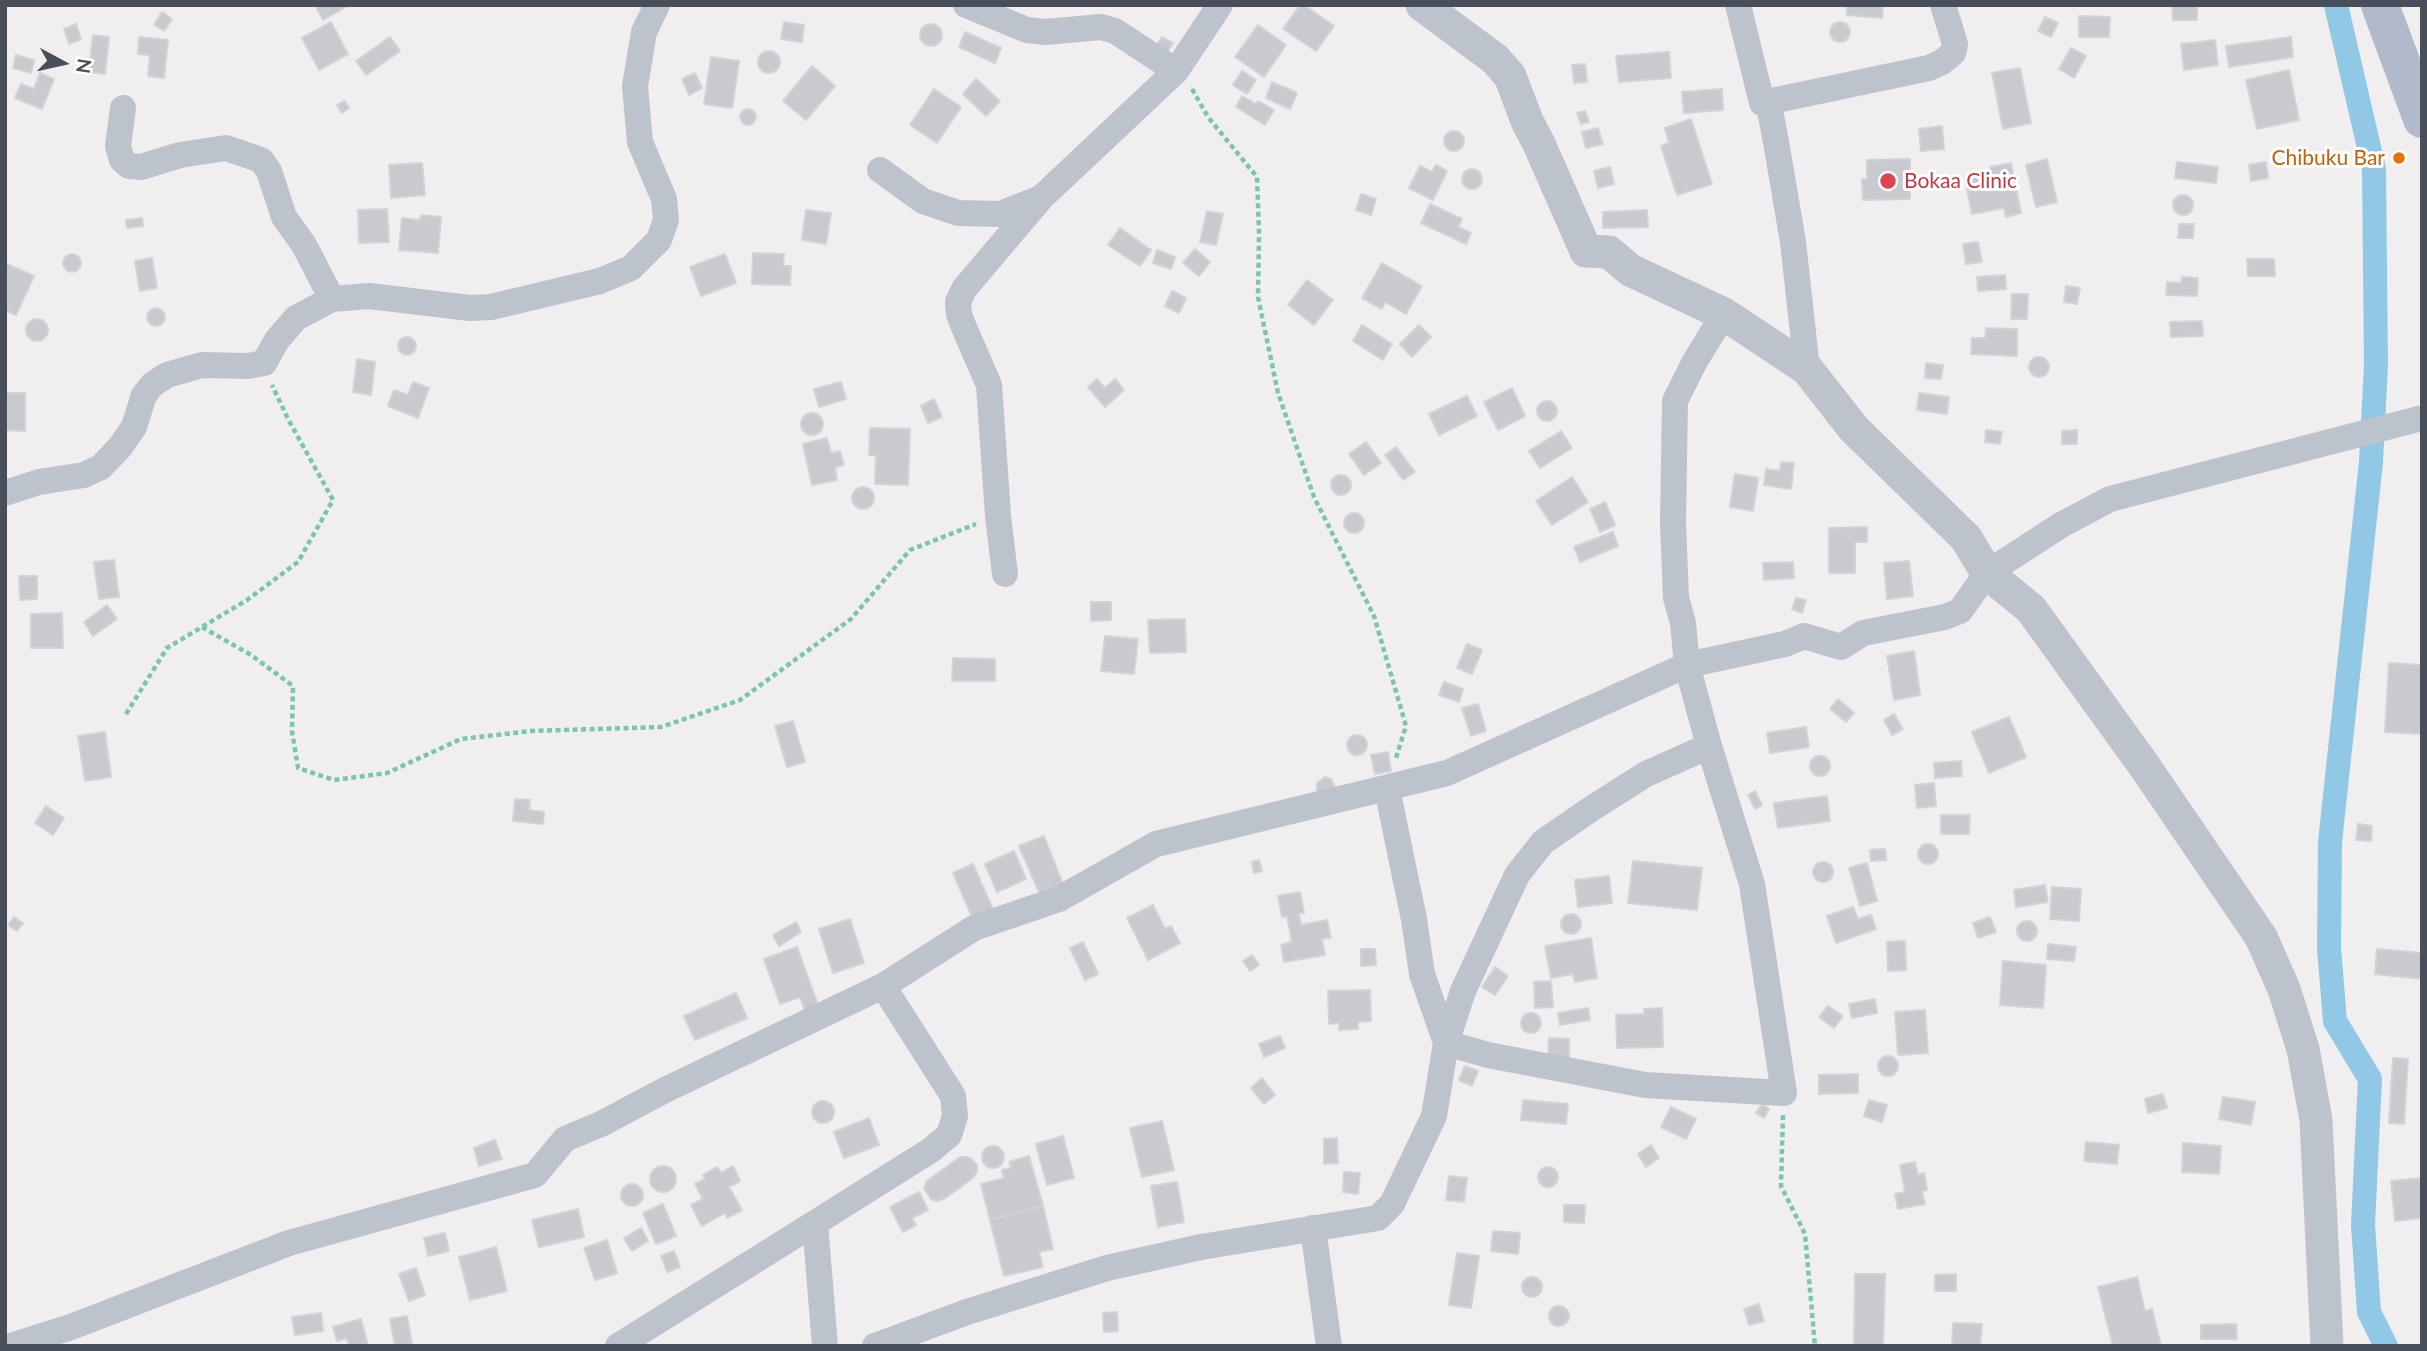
<!DOCTYPE html>
<html>
<head>
<meta charset="utf-8">
<style>
  body { margin:0 }
  #map { position:relative; width:2427px; height:1351px; overflow:hidden; background:#f0eeee; font-family:Lato,sans-serif }
  canvas { display:block }
  .frame { position:absolute; inset:0; border:7px solid #484f5a; pointer-events:none }
  .north { position:absolute; left:28px; top:28px; width:70px; height:70px; -webkit-text-stroke:5px #fff; paint-order:stroke; rotate:98deg; font-size:19px; font-weight:700; line-height:28px; text-align:center; color:#484f5a }
  .north::after { content:''; display:block; margin:auto; width:24px; height:32px; background:#484f5a; clip-path:polygon(50% 0,100% 100%,50% 72%,0 100%) }
</style>
</head>
<body>
<div id="map">
<canvas width="2427" height="1351"></canvas>
<div class="frame"></div>
<div class="north">N</div>
</div>
<script>
const context = document.querySelector('canvas').getContext('2d');
context.lineJoin = 'round';
const shape = rows => new Path2D(rows.map(r => 'M' + r).join(''));
function strokePath(path, color, width, dash) { context.strokeStyle = color; context.lineWidth = width; context.lineCap = dash ? 'butt' : 'round'; context.setLineDash(dash || []); context.stroke(path); }
function fill(path, color) { context.fillStyle = color; context.fill(path, 'evenodd'); }
function write(font, color, halo, rows, align = 'center') {
  context.font = font + ' Lato,sans-serif'; context.lineWidth = 6; context.setLineDash([]); context.textBaseline = 'middle'; context.strokeStyle = halo; context.fillStyle = color; for (const [text, x, y, turn = 0] of rows) {
    context.save(); context.translate(x, y); context.rotate((+turn || 0) * Math.PI / 180); context.textAlign = isNaN(turn) ? turn : align; if (halo) context.strokeText(text, 0, 0); context.fillText(text, 0, 0); context.restore();
  }
}
const canal = shape([
  [2336,5,2374,169,2376,365,2371,462,2330,842,2329,948,2335,1021,2370,1079,2363,1225,2369,1312,2386,1346]
]);
const building = shape([
  [315,5,349,5,323,20,315,5],
  [1300,5,1304,5,1334,26,1316,51,1283,29,1300,5],
  [1847,5,1883,5,1882,18,1847,15,1847,5],
  [2172,5,2197,5,2197,20,2173,20,2172,5],
  [162,12,172,19,164,31,154,25,162,12],
  [2079,16,2110,17,2109,37,2079,37,2079,16],
  [2045,17,2058,23,2051,37,2038,31,2045,17],
  '1830 32a10 10 0 1 1 20 0a10 10 0 1 1-20 0Z',
  [331,22,348,54,319,70,302,38,331,22],
  [784,22,804,25,802,42,781,39,784,22],
  [76,24,81,39,69,44,64,29,76,24],
  '920 35a11 11 0 1 1 22 0a11 11 0 1 1-22 0Z',
  [1258,25,1286,45,1264,77,1235,57,1258,25],
  [965,32,1001,48,995,63,959,47,965,32],
  [93,35,109,37,105,74,89,72,93,35],
  [139,37,168,40,164,78,148,76,150,55,138,54,139,37],
  [390,37,400,51,366,75,356,61,390,37],
  [1162,37,1173,43,1166,54,1155,47,1162,37],
  [2291,37,2293,57,2229,67,2226,46,2291,37],
  [2215,40,2218,65,2184,70,2181,44,2215,40],
  [2071,48,2086,56,2074,78,2059,69,2071,48],
  '758 62a11 11 0 1 1 22 0a11 11 0 1 1-22 0Z',
  [1669,52,1671,78,1619,82,1616,56,1669,52],
  [16,55,34,60,31,73,13,68,16,55],
  [711,57,739,61,732,108,704,104,711,57],
  [1585,64,1587,82,1574,83,1572,65,1585,64],
  [812,66,835,86,806,120,783,101,812,66],
  [2020,68,2031,123,2003,129,1992,73,2020,68],
  [2289,70,2299,120,2257,129,2246,80,2289,70],
  [1242,71,1256,80,1247,94,1233,85,1242,71],
  [40,73,54,79,42,109,15,98,21,84,34,89,40,73],
  [695,73,702,88,689,95,682,79,695,73],
  [976,79,1000,101,986,116,963,94,976,79],
  [1272,82,1297,93,1290,109,1266,98,1272,82],
  [934,89,961,107,937,143,910,125,934,89],
  [1722,89,1723,110,1684,113,1682,92,1722,89],
  [1242,96,1256,104,1258,101,1274,110,1265,125,1236,107,1242,96],
  [345,101,349,108,342,113,337,105,345,101],
  '740 117a8 8 0 1 1 16 0a8 8 0 1 1-16 0Z',
  [1585,111,1589,122,1581,124,1577,113,1585,111],
  [1691,119,1712,184,1677,195,1661,146,1669,143,1665,128,1691,119],
  [1942,126,1944,149,1921,151,1919,129,1942,126],
  [1598,128,1603,144,1586,148,1582,132,1598,128],
  '1444 141a10 10 0 1 1 20 0a10 10 0 1 1-20 0Z',
  [1910,159,1910,199,1863,200,1862,179,1867,179,1867,160,1910,159],
  [2047,159,2057,202,2036,207,2026,165,2047,159],
  [2177,162,2218,167,2216,183,2175,178,2177,162],
  [2266,162,2268,178,2251,181,2249,165,2266,162],
  [422,163,425,195,391,198,389,165,422,163],
  [2011,163,2021,213,2006,217,2004,208,1972,214,1965,178,1991,173,1990,167,2011,163],
  [1436,165,1447,171,1433,200,1409,188,1420,166,1432,172,1436,165],
  [1610,167,1614,184,1598,188,1594,171,1610,167],
  '1462 179a10 10 0 1 1 20 0a10 10 0 1 1-20 0Z',
  [1361,194,1376,199,1371,215,1356,210,1361,194],
  '2173 205a10 10 0 1 1 20 0a10 10 0 1 1-20 0Z',
  [1430,204,1462,219,1458,227,1471,233,1466,244,1421,223,1430,204],
  [387,209,389,242,359,243,358,210,387,209],
  [806,210,831,213,826,244,802,240,806,210],
  [1647,210,1648,227,1603,228,1603,212,1647,210],
  [1207,211,1223,214,1216,245,1200,242,1207,211],
  [421,215,441,217,438,253,399,250,402,218,420,220,421,215],
  [142,218,143,226,127,228,126,220,142,218],
  [2179,224,2194,224,2193,238,2178,238,2179,224],
  [1120,228,1151,250,1140,266,1108,245,1120,228],
  [1978,242,1982,262,1966,264,1963,244,1978,242],
  [1195,249,1210,262,1199,276,1183,263,1195,249],
  [1157,250,1175,257,1171,269,1153,263,1157,250],
  [753,253,784,254,783,266,791,266,790,285,752,284,753,253],
  '63 263a9 9 0 1 1 18 0a9 9 0 1 1-18 0Z',
  [725,254,736,283,701,296,690,267,725,254],
  [152,258,157,288,140,291,135,261,152,258],
  [2247,259,2274,259,2275,276,2248,276,2247,259],
  [1382,263,1422,286,1406,314,1385,302,1382,309,1362,298,1382,263],
  [7,264,34,276,16,315,5,310,5,268,7,264],
  [2005,275,2006,289,1978,291,1977,277,2005,275],
  [2182,277,2198,278,2197,296,2166,295,2167,282,2181,283,2182,277],
  [1307,280,1333,300,1314,325,1288,305,1307,280],
  [2066,286,2080,288,2077,304,2064,302,2066,286],
  [1172,291,1186,298,1179,313,1165,306,1172,291],
  [2012,294,2028,294,2027,319,2011,319,2012,294],
  '147 317a9 9 0 1 1 18 0a9 9 0 1 1-18 0Z',
  '26 330a11 11 0 1 1 22 0a11 11 0 1 1-22 0Z',
  [2202,321,2203,336,2171,337,2170,322,2202,321],
  [1362,325,1392,344,1383,360,1353,341,1362,325],
  [1419,325,1431,337,1412,357,1400,344,1419,325],
  [1986,328,2017,329,2017,356,1971,354,1972,338,1985,338,1986,328],
  '398 346a9 9 0 1 1 18 0a9 9 0 1 1-18 0Z',
  '2029 367a10 10 0 1 1 20 0a10 10 0 1 1-20 0Z',
  [357,359,375,362,371,395,353,392,357,359],
  [1926,363,1943,365,1941,379,1925,378,1926,363],
  [1097,379,1105,388,1115,379,1124,390,1105,407,1088,387,1097,379],
  [413,382,429,388,418,418,388,406,394,390,408,395,413,382],
  [841,382,846,399,819,407,814,389,841,382],
  [1512,388,1525,416,1498,430,1484,402,1512,388],
  [5,393,25,393,25,431,5,430,5,393],
  [1919,393,1949,397,1947,414,1917,410,1919,393],
  [1467,396,1477,416,1439,435,1429,414,1467,396],
  [934,399,942,417,928,423,921,406,934,399],
  '1537 411a10 10 0 1 1 20 0a10 10 0 1 1-20 0Z',
  '801 424a11 11 0 1 1 22 0a11 11 0 1 1-22 0Z',
  [870,428,910,429,908,485,875,484,876,456,869,455,870,428],
  [1986,430,2002,432,2000,444,1985,442,1986,430],
  [2077,430,2077,444,2062,444,2062,431,2077,430],
  [1561,431,1572,448,1540,468,1529,451,1561,431],
  [827,438,831,453,840,451,844,465,835,467,837,480,812,485,803,444,827,438],
  [1366,442,1381,463,1364,475,1349,454,1366,442],
  [1396,447,1415,472,1403,480,1385,455,1396,447],
  [1781,462,1794,463,1791,489,1764,485,1766,469,1780,471,1781,462],
  [1735,474,1758,478,1753,511,1730,507,1735,474],
  '1331 485a10 10 0 1 1 20 0a10 10 0 1 1-20 0Z',
  [1572,477,1588,502,1552,525,1536,501,1572,477],
  '852 498a11 11 0 1 1 22 0a11 11 0 1 1-22 0Z',
  [1605,502,1615,525,1600,532,1590,509,1605,502],
  '1344 523a10 10 0 1 1 20 0a10 10 0 1 1-20 0Z',
  [1867,527,1867,542,1855,542,1855,573,1829,573,1829,528,1867,527],
  [1613,532,1618,546,1580,562,1574,547,1613,532],
  [114,560,119,597,99,599,94,562,114,560],
  [1909,561,1913,596,1887,599,1884,563,1909,561],
  [1793,562,1794,578,1764,580,1763,563,1793,562],
  [19,576,37,576,37,599,20,600,19,576],
  [1796,598,1806,600,1802,613,1792,609,1796,598],
  [1091,602,1111,602,1111,620,1091,621,1091,602],
  [107,605,117,619,93,636,84,622,107,605],
  [62,613,63,648,31,648,31,614,62,613],
  [1185,619,1186,652,1150,653,1148,620,1185,619],
  [1105,636,1138,639,1134,674,1101,671,1105,636],
  [1467,644,1482,650,1472,674,1457,668,1467,644],
  [1914,651,1920,695,1894,700,1887,656,1914,651],
  [953,658,995,659,995,681,952,681,953,658],
  [2389,663,2422,665,2422,734,2385,732,2389,663],
  [1444,682,1463,689,1459,702,1439,695,1444,682],
  [1838,699,1854,713,1846,722,1830,709,1838,699],
  [1478,704,1486,731,1471,736,1462,708,1478,704],
  [1894,714,1903,729,1892,735,1884,720,1894,714],
  [2009,717,2026,757,1989,773,1972,732,2009,717],
  [793,721,805,762,787,767,775,726,793,721],
  [1806,727,1809,747,1770,753,1767,733,1806,727],
  [105,732,111,777,85,781,78,736,105,732],
  '1347 745a10 10 0 1 1 20 0a10 10 0 1 1-20 0Z',
  [1388,752,1391,771,1375,774,1371,755,1388,752],
  '1810 766a10 10 0 1 1 20 0a10 10 0 1 1-20 0Z',
  [1961,761,1962,776,1935,778,1934,763,1961,761],
  [1325,777,1331,779,1335,788,1317,793,1317,783,1325,777],
  [1934,783,1936,806,1917,808,1915,785,1934,783],
  [1755,791,1762,805,1755,809,1748,795,1755,791],
  [1827,796,1830,821,1778,828,1774,803,1827,796],
  [515,799,530,800,529,810,544,812,543,824,513,821,515,799],
  [46,806,64,818,53,835,35,823,46,806],
  [1941,815,1970,815,1969,834,1941,834,1941,815],
  [2358,824,2372,826,2371,841,2356,840,2358,824],
  [1044,836,1064,887,1042,899,1019,846,1044,836],
  '1918 854a10 10 0 1 1 20 0a10 10 0 1 1-20 0Z',
  [1885,849,1886,860,1871,861,1870,850,1885,849],
  [1014,851,1026,879,997,892,985,864,1014,851],
  [1259,860,1262,871,1254,873,1252,862,1259,860],
  [1633,861,1702,868,1697,910,1628,903,1633,861],
  '1813 872a10 10 0 1 1 20 0a10 10 0 1 1-20 0Z',
  [1867,863,1877,901,1860,906,1849,868,1867,863],
  [973,864,994,912,974,921,953,873,973,864],
  [1609,876,1612,903,1578,907,1575,880,1609,876],
  [2045,885,2048,902,2016,907,2014,890,2045,885],
  [2052,887,2081,889,2079,921,2050,919,2052,887],
  [1300,892,1304,913,1299,913,1301,925,1327,920,1331,938,1322,939,1325,955,1284,962,1281,945,1292,942,1287,916,1282,917,1278,896,1300,892],
  [1153,905,1165,929,1171,926,1180,943,1148,960,1127,918,1153,905],
  [1853,907,1858,919,1871,915,1876,929,1836,943,1827,916,1853,907],
  '1561 924a10 10 0 1 1 20 0a10 10 0 1 1-20 0Z',
  [14,917,23,923,17,931,8,925,14,917],
  [1990,917,1996,932,1978,938,1973,923,1990,917],
  [850,919,864,963,833,973,819,929,850,919],
  '2017 931a10 10 0 1 1 20 0a10 10 0 1 1-20 0Z',
  [796,922,801,932,779,946,773,935,796,922],
  [1591,938,1597,978,1575,982,1573,974,1551,978,1545,946,1591,938],
  [1905,941,1906,970,1888,971,1887,942,1905,941],
  [1083,942,1098,974,1085,980,1070,948,1083,942],
  [2048,944,2076,947,2074,961,2047,959,2048,944],
  [797,947,818,1005,805,1010,800,997,780,1004,764,959,797,947],
  [1361,949,1375,949,1376,965,1361,966,1361,949],
  [2377,949,2422,953,2422,979,2375,974,2377,949],
  [1252,955,1259,965,1250,971,1243,961,1252,955],
  [2003,961,2046,965,2043,1008,2000,1005,2003,961],
  [1495,967,1508,976,1495,995,1482,987,1495,967],
  [1551,981,1553,1007,1535,1008,1534,982,1551,981],
  [1370,990,1371,1021,1358,1022,1358,1029,1339,1030,1339,1023,1329,1024,1328,991,1370,990],
  [736,993,747,1018,695,1040,684,1016,736,993],
  [1875,999,1877,1013,1852,1018,1849,1004,1875,999],
  [1828,1006,1843,1016,1834,1028,1819,1017,1828,1006],
  [1588,1008,1590,1020,1560,1025,1558,1013,1588,1008],
  [1662,1008,1663,1047,1617,1048,1616,1015,1644,1014,1644,1009,1662,1008],
  [1925,1010,1928,1053,1898,1055,1895,1012,1925,1010],
  '1521 1023a10 10 0 1 1 20 0a10 10 0 1 1-20 0Z',
  [1280,1036,1285,1048,1264,1057,1259,1044,1280,1036],
  [1549,1038,1569,1039,1569,1058,1548,1057,1549,1038],
  '1878 1066a10 10 0 1 1 20 0a10 10 0 1 1-20 0Z',
  [2393,1058,2408,1059,2404,1124,2389,1123,2393,1058],
  [1465,1066,1478,1071,1472,1086,1459,1080,1465,1066],
  [1858,1074,1858,1093,1819,1094,1819,1075,1858,1074],
  [1262,1078,1275,1095,1264,1104,1251,1088,1262,1078],
  [2163,1094,2167,1108,2148,1113,2145,1099,2163,1094],
  [2223,1097,2255,1102,2251,1125,2219,1119,2223,1097],
  [1523,1100,1568,1104,1566,1124,1521,1120,1523,1100],
  [1869,1100,1887,1105,1882,1122,1864,1116,1869,1100],
  '812 1112a11 11 0 1 1 22 0a11 11 0 1 1-22 0Z',
  [1762,1104,1769,1109,1764,1118,1756,1113,1762,1104],
  [1671,1107,1696,1119,1686,1139,1661,1127,1671,1107],
  [869,1118,879,1145,844,1158,834,1132,869,1118],
  [1162,1121,1174,1170,1142,1177,1130,1128,1162,1121],
  [1063,1136,1074,1178,1047,1185,1036,1144,1063,1136],
  [1337,1138,1338,1163,1324,1164,1324,1139,1337,1138],
  [495,1140,502,1159,479,1166,474,1148,495,1140],
  [2086,1142,2119,1145,2117,1164,2084,1161,2086,1142],
  [2183,1143,2221,1146,2219,1174,2182,1172,2183,1143],
  [1651,1145,1659,1158,1646,1167,1638,1154,1651,1145],
  '982 1157a11 11 0 1 1 22 0a11 11 0 1 1-22 0Z',
  [1029,1156,1043,1206,990,1220,981,1184,1004,1178,1002,1170,1011,1168,1009,1162,1029,1156],
  [960,1157,967,1157,973,1160,977,1165,977,1172,973,1178,944,1199,937,1201,931,1199,924,1188,927,1181,960,1157],
  [1915,1162,1918,1175,1924,1173,1927,1190,1922,1191,1925,1204,1898,1209,1895,1194,1905,1192,1900,1165,1915,1162],
  '650 1179a13 13 0 1 1 26 0a13 13 0 1 1-26 0Z',
  [733,1166,740,1181,729,1187,742,1210,727,1218,725,1213,702,1226,691,1205,703,1199,695,1184,705,1179,703,1175,717,1167,721,1173,733,1166],
  '1538 1177a10 10 0 1 1 20 0a10 10 0 1 1-20 0Z',
  [1344,1172,1360,1173,1358,1194,1343,1192,1344,1172],
  [1449,1176,1467,1178,1464,1202,1446,1200,1449,1176],
  [2422,1178,2422,1218,2395,1221,2391,1181,2422,1178],
  [1177,1182,1184,1222,1158,1227,1151,1186,1177,1182],
  '621 1195a11 11 0 1 1 22 0a11 11 0 1 1-22 0Z',
  [919,1192,928,1210,912,1218,916,1225,903,1232,890,1207,919,1192],
  [663,1204,676,1236,656,1244,643,1213,663,1204],
  [1564,1205,1585,1205,1584,1223,1564,1222,1564,1205],
  [1043,1206,1053,1249,1039,1252,1043,1267,1004,1276,990,1220,1043,1206],
  [578,1209,584,1237,539,1247,532,1220,578,1209],
  [641,1228,648,1241,632,1251,624,1238,641,1228],
  [1493,1231,1520,1233,1518,1254,1491,1251,1493,1231],
  [445,1233,449,1251,428,1256,424,1238,445,1233],
  [607,1240,617,1273,595,1280,584,1248,607,1240],
  [496,1247,507,1291,470,1300,459,1257,496,1247],
  [674,1251,680,1267,667,1272,661,1256,674,1251],
  [1457,1253,1479,1256,1471,1308,1449,1305,1457,1253],
  [416,1268,425,1295,409,1301,399,1274,416,1268],
  [1855,1274,1885,1274,1883,1346,1854,1346,1855,1274],
  [1956,1274,1956,1291,1935,1291,1935,1275,1956,1274],
  [2137,1277,2145,1311,2152,1309,2161,1346,2113,1346,2098,1287,2137,1277],
  '1522 1287a10 10 0 1 1 20 0a10 10 0 1 1-20 0Z',
  [1759,1304,1764,1321,1749,1325,1744,1309,1759,1304],
  '1549 1316a10 10 0 1 1 20 0a10 10 0 1 1-20 0Z',
  [1117,1312,1118,1331,1104,1332,1103,1313,1117,1312],
  [321,1313,323,1331,295,1335,292,1317,321,1313],
  [407,1316,412,1344,395,1346,390,1319,407,1316],
  [361,1319,368,1346,349,1346,347,1338,337,1341,333,1327,361,1319],
  [1953,1323,1982,1324,1980,1346,1952,1346,1953,1323],
  [2236,1324,2237,1339,2201,1339,2201,1325,2236,1324]
]);
const path = shape([
  [1192,89,1208,117,1257,177,1259,233,1258,297,1278,393,1314,497,1374,616,1406,726,1395,761],
  [202,627,251,655,293,686,292,731,298,768,334,780,387,773,461,739,531,731,661,727,740,700,851,619,910,550,976,524],
  [126,714,167,648,247,600,298,562,333,500,288,419,272,385],
  [1783,1115,1781,1186,1805,1234,1815,1346]
]);
const minor = shape([
  [966,5,1027,30,1045,32,1101,27,1115,31,1176,71],
  [1738,5,1762,103,1769,105,1776,142,1793,242,1807,369],
  [1762,103,1929,68,1942,62,1953,53,1955,44,1943,5],
  [123,108,118,146,122,160,129,166,141,167,180,155,226,148,261,160,269,171,284,217,304,245,332,299],
  [880,170,923,201,958,213,1000,214,1038,199],
  [5,493,39,482,84,475,101,467,120,447,134,427,144,395,153,384,167,375,202,365,248,366,264,363,277,340,296,318,332,299,369,296,470,308,491,307,600,281,631,268,659,240,666,220,664,199,640,142,635,86,644,32,657,5],
  [1005,574,998,516,989,385,963,325,959,314,958,302,964,289,1041,198,1176,71,1220,5],
  [1387,789,1414,919,1422,974,1446,1043,1488,1055,1645,1085,1784,1093,1752,884,1709,746,1687,665,1683,623,1676,598,1673,523,1675,401,1695,361,1724,314],
  [1313,1228,1329,1346],
  [11,1346,71,1327,289,1243,535,1175,565,1139,601,1124,665,1090,883,986,974,928,1059,899,1156,844,1447,773,1687,665,1785,644,1804,636,1841,647,1863,633,1945,617,1960,611,1987,573,2061,525,2110,499,2422,418],
  [618,1346,815,1223],
  [825,1346,815,1223,931,1150,949,1135,955,1116,953,1096,883,986],
  [875,1346,967,1312,1107,1268,1201,1247,1378,1218,1392,1204,1434,1116,1446,1043,1463,991,1517,875,1543,842,1591,809,1646,774,1709,746]
]);
const tertiary = shape([
  [1422,5,1495,59,1510,76,1527,121,1539,144,1586,251,1609,252,1630,270,1724,314,1807,369,1854,429,1966,538,1987,573,2031,609,2143,764,2261,937,2284,989,2303,1049,2316,1120,2327,1346]
]);
const primary = shape([
  [2380,5,2422,119]
]);
const markers = [
  [2399,158,7,"#e8710a"],
  [1888,181,9,"#e0444e"]
];
const foodNames = [
  ["Chibuku Bar",2385,158]
];
const healthNames = [
  ["Bokaa Clinic",1904,181]
];
strokePath(canal, '#90c8e5', 24);
fill(building, '#c9c9d0');
strokePath(building, '#d2d3d9', 2);
strokePath(path, '#7ac6ab', 4.5, [5, 3.5]);
strokePath(minor, '#bdc3cc', 26);
strokePath(tertiary, '#bdc3cc', 33);
strokePath(primary, '#b0bacb', 38);
for (const [x, y, r, color] of markers) { const dot = new Path2D(); dot.arc(x, y, r, 0, 2 * Math.PI); context.fillStyle = color; context.fill(dot); strokePath(dot, '#fff', 2.5); }
write('21px', '#c56008', '#fff', foodNames, 'right');
write('21px', '#be3a42', '#fff', healthNames, 'left');
</script>
</body>
</html>
